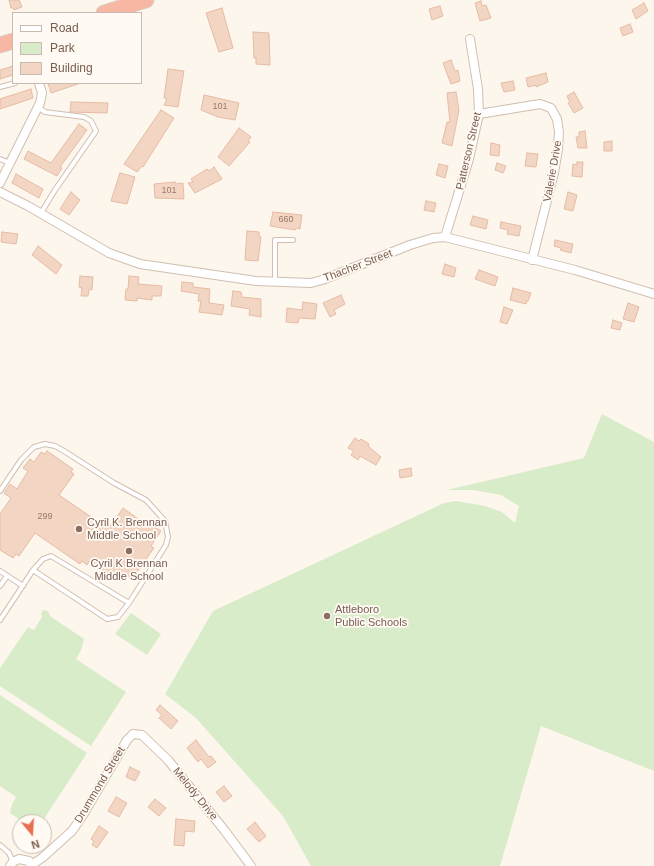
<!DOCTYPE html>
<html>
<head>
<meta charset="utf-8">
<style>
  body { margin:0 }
  #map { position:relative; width:654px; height:866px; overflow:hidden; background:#fdf6ec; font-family:Helvetica,sans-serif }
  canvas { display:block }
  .legend { position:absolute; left:12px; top:12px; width:130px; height:72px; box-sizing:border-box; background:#fffaf3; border:1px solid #cabbb1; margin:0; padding:5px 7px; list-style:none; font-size:12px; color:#7a5c4d }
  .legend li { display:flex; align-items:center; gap:8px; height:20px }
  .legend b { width:20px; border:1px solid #cabbb1 }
  .north { position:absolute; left:12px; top:814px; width:40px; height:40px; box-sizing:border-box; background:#fffaf3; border:1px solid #cabbb1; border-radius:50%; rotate:162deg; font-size:11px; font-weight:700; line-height:16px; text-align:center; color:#7a5c4d }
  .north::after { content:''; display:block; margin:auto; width:14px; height:18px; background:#e76f51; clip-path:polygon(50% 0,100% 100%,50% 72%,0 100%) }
</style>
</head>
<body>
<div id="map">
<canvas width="654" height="866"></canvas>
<ul class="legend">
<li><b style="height:5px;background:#fff"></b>Road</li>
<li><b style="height:11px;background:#d8ecc9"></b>Park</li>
<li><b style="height:11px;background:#f3d5c3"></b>Building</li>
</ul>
<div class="north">N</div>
</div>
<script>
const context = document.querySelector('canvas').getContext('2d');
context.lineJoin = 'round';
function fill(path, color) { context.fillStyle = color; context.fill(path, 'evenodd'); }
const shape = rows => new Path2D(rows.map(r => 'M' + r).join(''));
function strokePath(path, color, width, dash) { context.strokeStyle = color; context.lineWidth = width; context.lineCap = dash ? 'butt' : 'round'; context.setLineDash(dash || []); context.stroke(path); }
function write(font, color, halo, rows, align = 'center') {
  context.font = font + ' Helvetica,sans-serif'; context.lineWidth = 3.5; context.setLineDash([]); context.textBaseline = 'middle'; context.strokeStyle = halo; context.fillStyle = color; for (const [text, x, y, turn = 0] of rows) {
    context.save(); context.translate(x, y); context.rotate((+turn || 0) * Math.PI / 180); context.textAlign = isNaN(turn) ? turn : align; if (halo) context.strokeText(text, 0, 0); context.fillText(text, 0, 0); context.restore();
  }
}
const green = shape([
  [602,414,654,442,654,771,541,726,500,866,311,866,283,816,196,718,165,694,213,611,444,503,456,501,485,506,502,512,515,523,519,506,501,495,473,490,447,490,584,458],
  [43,610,48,611,50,616,84,639,81,650,76,659,126,692,91,746,0,686,0,668,28,627,34,630,42,617,41,614],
  [131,613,161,634,147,655,115,634],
  [0,695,87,753,42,822,23,822,10,813,12,804,16,797,0,786]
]);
const building = shape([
  [9,0,19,0,22,7,14,10,13,8,11,8,9,0],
  [481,1,482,6,486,5,491,18,480,21,475,3,481,1],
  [644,3,648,11,636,19,632,10,644,3],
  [440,6,443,16,432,20,429,9,440,6],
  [222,8,233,48,219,52,206,13,222,8],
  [630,24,633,32,623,36,620,28,630,24],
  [253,32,269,33,270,65,256,64,256,58,254,58,253,32],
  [451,60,455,71,458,70,460,81,451,84,443,63,451,60],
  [13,66,13,75,0,79,0,70,13,66],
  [168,69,184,71,178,107,164,105,167,99,164,98,168,69],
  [546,73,548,82,536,87,536,85,528,87,526,78,546,73],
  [513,81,515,90,504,92,501,83,513,81],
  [48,83,78,83,78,84,51,93,48,83],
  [31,89,33,98,0,109,0,99,31,89],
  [456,92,459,110,452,146,442,143,447,122,450,122,447,93,456,92],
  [574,92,583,108,574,113,568,103,570,102,567,96,574,92],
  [204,95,239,103,235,120,218,117,201,110,204,95],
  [71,102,108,103,107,113,70,112,71,102],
  [161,110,174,118,143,167,142,166,137,172,124,164,161,110],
  [79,124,87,130,60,167,62,168,57,176,24,159,28,151,51,163,79,124],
  [239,128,251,137,248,141,250,142,229,166,218,157,239,128],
  [585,131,587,148,578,148,576,137,579,137,579,132,585,131],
  [612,141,612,151,604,151,604,142,612,141],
  [491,143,500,145,499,156,490,155,491,143],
  [527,153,538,154,536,167,525,166,527,153],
  [577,162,583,162,582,177,572,176,573,164,577,165,577,162],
  [497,163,506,166,503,173,495,170,497,163],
  [439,164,448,166,445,178,436,175,439,164],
  [214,167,222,179,195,193,188,183,193,182,191,179,207,169,209,171,214,167],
  [120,173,135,177,127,204,111,201,120,173],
  [16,174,43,189,39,198,12,183,16,174],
  [175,182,175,184,183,183,184,199,155,198,154,184,175,182],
  [71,192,80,200,69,215,60,209,71,192],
  [568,192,577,195,573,211,564,209,568,192],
  [426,201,436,203,434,212,424,210,426,201],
  [273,212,302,215,300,229,296,228,295,230,270,226,273,212],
  [473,216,488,220,486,229,470,225,473,216],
  [501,222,521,226,519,236,507,234,508,230,500,228,501,222],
  [247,231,259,232,259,236,261,237,258,261,245,260,247,231],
  [2,232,18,234,16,244,1,242,2,232],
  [555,240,573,244,571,253,560,250,561,248,554,246,555,240],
  [38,246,62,265,56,274,32,255,38,246],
  [445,264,456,268,454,277,442,274,445,264],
  [479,270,498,277,495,286,475,279,479,270],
  [80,276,93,277,92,290,89,289,88,296,81,296,82,288,79,287,80,276],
  [129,276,139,277,138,284,162,286,161,296,152,296,152,300,137,298,137,301,125,300,126,289,128,289,129,276],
  [182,282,193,283,193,287,210,289,209,303,224,305,222,315,199,312,201,301,198,301,199,294,181,291,182,282],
  [513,288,531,293,528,301,527,301,526,304,510,300,513,288],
  [233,291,241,292,242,297,261,299,261,317,249,315,250,309,231,306,233,291],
  [341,295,345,304,334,310,336,314,330,317,323,303,341,295],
  [303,302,317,304,315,319,299,318,298,323,286,322,287,308,302,310,303,302],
  [628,303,639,307,634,322,623,319,628,303],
  [504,307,513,310,507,324,500,322,504,307],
  [613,320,622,323,620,330,611,328,613,320],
  [355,438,359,441,361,439,369,444,368,446,381,457,376,465,360,456,358,460,351,455,354,451,348,448,355,438],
  [47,451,73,469,71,472,74,474,59,495,100,523,102,520,111,526,123,508,148,526,150,524,161,531,151,546,154,548,132,579,126,574,120,582,89,561,87,565,82,561,80,564,35,533,19,556,16,554,13,558,0,550,0,514,11,498,4,493,10,484,17,489,28,471,23,468,30,459,34,462,41,452,45,454,47,451],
  [411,468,412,476,400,478,399,470,411,468],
  [160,705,178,721,171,729,159,718,162,715,156,710,160,705],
  [196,740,209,757,211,756,216,762,208,768,201,759,198,762,187,748,196,740],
  [130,767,140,772,135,781,126,777,130,767],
  [224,786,232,796,224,802,216,792,224,786],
  [116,797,127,803,119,817,108,811,116,797],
  [155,799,166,808,159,816,148,807,155,799],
  [176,819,195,821,194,832,185,831,184,846,174,845,176,819],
  [255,822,266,836,259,842,247,829,255,822],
  [99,826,108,832,97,848,92,845,94,841,91,839,99,826]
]);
const lane = shape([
  [0,87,15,83],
  [38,107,45,112,84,117,91,121,96,131,55,190,41,213],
  [0,159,10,163],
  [275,282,275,240,293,240],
  [0,491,21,460,34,447,45,444,55,446,64,451,114,483,146,500,165,521,168,537,166,545,129,603],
  [0,571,23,586],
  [0,586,7,576],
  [0,620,14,599,33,570,34,569,43,559,51,556,129,603,118,617,107,619,33,570],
  [0,845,9,853,13,862]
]);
const street = shape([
  [479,114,540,104,551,108,557,119,559,132,558,149,554,173,532,260],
  [0,183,40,103,42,93,39,83],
  [0,192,28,206,109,253,140,264,256,281,311,283,322,280,410,245,433,238,445,237,575,270,654,294],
  [445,237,469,159,479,114,478,89,470,39],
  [31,865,42,858,72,831,83,815,127,740,133,734,142,735,168,760,225,831,251,866],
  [10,866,13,862,19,859,29,861,31,866]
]);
const highway = shape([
  [104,13,146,0],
  [0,45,13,41]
]);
const markers = [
  [79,529,4,"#8d6e63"],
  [129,551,4,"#8d6e63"],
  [327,616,4,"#8d6e63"]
];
const numberNames = [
  ["101",220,107],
  ["101",169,191],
  ["660",286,220],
  ["299",45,517]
];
const streetNames = [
  ["Patterson Street",469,151,-77],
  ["Valerie Drive",553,171,-80],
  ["Thacher Street",358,266,-21],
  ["Drummond Street",100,785,-59],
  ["Melody Drive",195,794,51]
];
const educationNames = [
  ["Cyril K. Brennan",87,523],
  ["Middle School",87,536],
  ["Cyril K Brennan",129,564,"center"],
  ["Middle School",129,577,"center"],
  ["Attleboro",335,610],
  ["Public Schools",335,623]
];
fill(green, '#d8ecc9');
fill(building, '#f3d5c3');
strokePath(building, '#e6bba3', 1);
strokePath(lane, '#d1beb0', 6);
strokePath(street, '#d1beb0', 10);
strokePath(highway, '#dad1cd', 17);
strokePath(lane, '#fff', 4);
strokePath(street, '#fff', 8);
strokePath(highway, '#f7b7a3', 15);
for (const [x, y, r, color] of markers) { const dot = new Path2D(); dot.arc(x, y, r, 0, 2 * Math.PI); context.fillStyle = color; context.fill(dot); strokePath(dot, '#fffaf3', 1.5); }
write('9px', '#987a6a', null, numberNames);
write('11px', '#7a5c4d', '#fffaf3', streetNames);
write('11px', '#785e54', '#fffaf3', educationNames, 'left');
</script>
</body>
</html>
